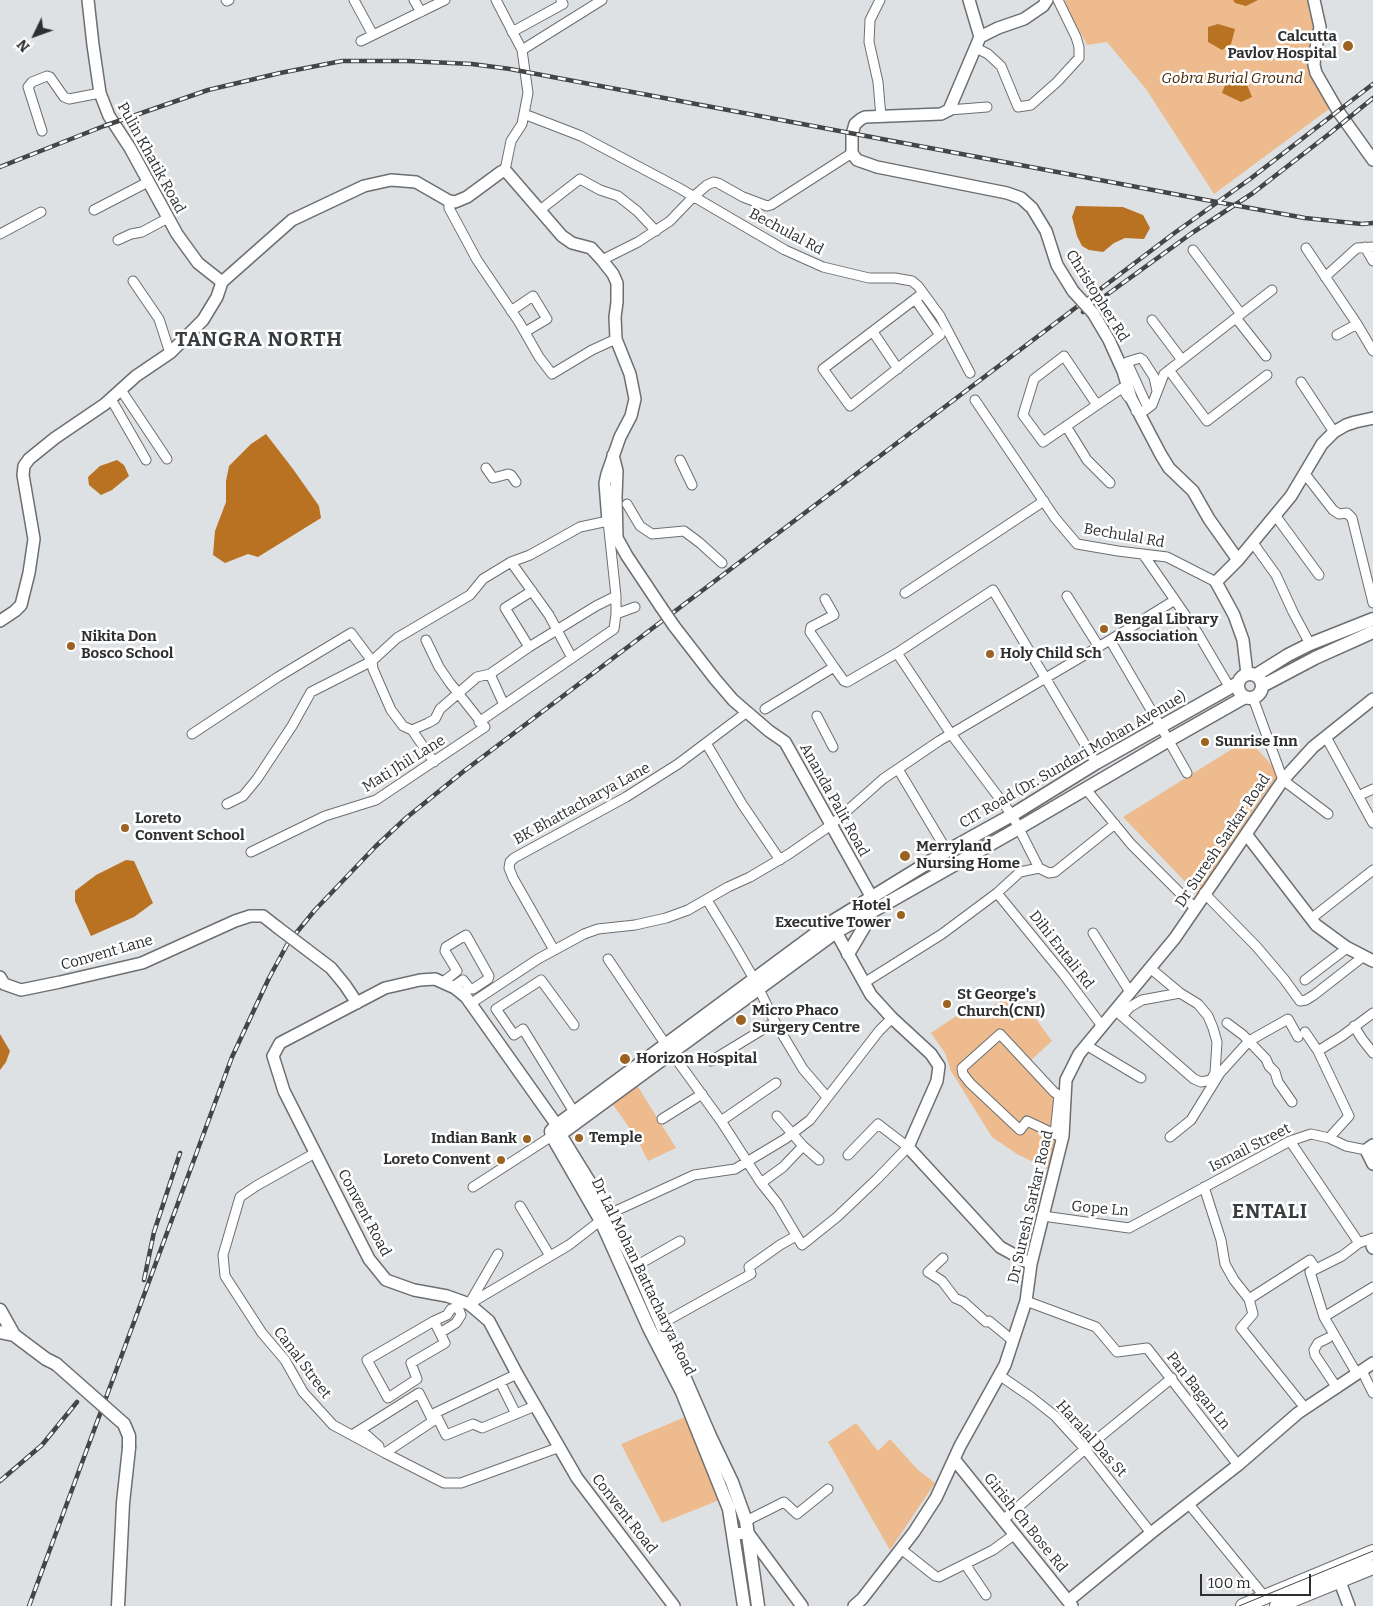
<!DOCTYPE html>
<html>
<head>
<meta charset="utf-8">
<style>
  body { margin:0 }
  #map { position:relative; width:1373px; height:1606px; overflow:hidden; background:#dee1e3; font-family:Bitter,serif }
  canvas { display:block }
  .north { position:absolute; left:10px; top:10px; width:50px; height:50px; -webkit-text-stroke:4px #fff; paint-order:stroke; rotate:228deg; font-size:14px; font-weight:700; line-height:20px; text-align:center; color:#2e2f30 }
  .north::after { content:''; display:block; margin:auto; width:18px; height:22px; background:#2e2f30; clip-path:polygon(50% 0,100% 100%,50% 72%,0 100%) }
  .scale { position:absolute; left:1200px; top:1574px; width:111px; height:22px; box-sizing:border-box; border:2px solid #2e2f30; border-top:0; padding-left:6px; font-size:15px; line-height:18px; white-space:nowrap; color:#2e2f30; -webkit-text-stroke:4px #fff; paint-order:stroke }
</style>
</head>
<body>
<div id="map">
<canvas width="1373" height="1606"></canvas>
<div class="north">N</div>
<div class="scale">100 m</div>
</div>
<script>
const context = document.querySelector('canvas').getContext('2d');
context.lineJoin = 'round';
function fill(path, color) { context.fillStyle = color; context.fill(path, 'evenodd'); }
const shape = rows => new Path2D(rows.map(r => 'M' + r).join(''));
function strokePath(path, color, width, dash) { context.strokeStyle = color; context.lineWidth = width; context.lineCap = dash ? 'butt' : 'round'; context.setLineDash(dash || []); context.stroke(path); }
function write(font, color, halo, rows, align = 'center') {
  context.font = font + ' Bitter,serif'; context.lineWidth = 5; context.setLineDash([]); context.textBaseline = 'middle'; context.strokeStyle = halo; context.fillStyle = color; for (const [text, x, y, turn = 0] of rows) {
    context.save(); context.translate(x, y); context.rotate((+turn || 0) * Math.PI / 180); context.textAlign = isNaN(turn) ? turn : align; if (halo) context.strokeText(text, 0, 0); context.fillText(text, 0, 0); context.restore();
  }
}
const green = shape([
  [1065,0,1308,0,1316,27,1310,68,1329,109,1214,194,1146,89,1107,42,1087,45,1069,12],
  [1248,739,1279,773,1197,894,1123,817],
  [1011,995,1036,1019,1052,1041,1029,1062,1062,1092,1052,1171,1017,1154,992,1137,951,1071,945,1053,931,1033,965,1010,986,1010],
  [635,1082,676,1148,648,1161,636,1137,611,1102],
  [685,1417,722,1499,662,1523,621,1444],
  [856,1423,878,1451,890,1439,918,1470,935,1483,890,1550,828,1442]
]);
const water = shape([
  [1233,0,1258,0,1246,6,1235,3],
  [1218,24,1235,29,1231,44,1222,50,1208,42,1208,27],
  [1230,72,1244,77,1252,97,1241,102,1222,93],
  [1076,206,1123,207,1143,215,1150,228,1144,239,1125,238,1114,243,1103,252,1089,250,1082,246,1077,236,1072,217],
  [266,434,293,469,319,506,321,518,258,557,248,554,225,563,213,555,215,531,226,502,226,481,229,466,251,444],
  [117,460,124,465,129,476,112,490,101,495,89,485,88,477,100,466],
  [126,860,134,861,153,903,134,917,91,936,75,901,75,891,96,875],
  [0,1034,10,1051,6,1062,0,1070]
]);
const minor = shape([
  [226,0,227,1,229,0],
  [354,0,373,35],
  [414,0,421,12],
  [496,0,522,50,528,93,522,124,511,141,505,170],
  [880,0,870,20,869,42,878,82,881,117],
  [512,32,563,4,561,0],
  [361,41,445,0],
  [976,48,988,54,1001,66,1018,107,1031,105,1057,82,1079,58,1079,47,1076,37,1058,0],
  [522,50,602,0],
  [949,110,987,107],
  [524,114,581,136,679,188,785,250,823,267,869,278,895,278,912,281,918,286,940,316,970,373],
  [42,131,28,87,32,82,47,76,50,77,64,97,69,99,100,93],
  [449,201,449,208,477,260,519,322,539,357,552,374,592,350,616,339],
  [94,210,148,182],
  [540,210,580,179,600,190,618,196,637,211,656,231],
  [0,234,41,212],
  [118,240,131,234,142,232,168,218],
  [1365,247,1373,261],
  [1306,248,1357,324,1373,351],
  [602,260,638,242,670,221,693,197,707,185,714,182,718,183,743,197,767,206,771,205,852,153],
  [1325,277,1357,248,1373,247],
  [133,281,159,319,170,353],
  [915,299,940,335,850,406,823,369,923,293],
  [511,311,533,296,547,319,525,332],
  [1241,314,1272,290],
  [1236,318,1266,356],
  [1152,320,1182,360],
  [873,332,898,369],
  [1337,335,1357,324],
  [1169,370,1207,421,1267,375],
  [1301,382,1334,432],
  [121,390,167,459],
  [111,399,146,460],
  [975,400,1055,518,1077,544,1118,551,1167,557,1216,582],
  [1097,405,1064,356,1034,379,1023,415,1043,442,1097,405,1122,388,1128,397],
  [1148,408,1127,362,1140,358,1143,360,1154,377,1157,391],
  [1136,411,1140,414,1152,405,1164,374,1241,314,1193,250],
  [1066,426,1087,460,1110,483],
  [680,460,692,485],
  [486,468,493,478,508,474,511,475,516,482],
  [1305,474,1333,510,1339,514,1347,513,1352,518,1373,603],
  [627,504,640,526,652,534,684,531,700,543,722,563],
  [1275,515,1319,575],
  [1253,543,1276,575,1293,612,1310,644],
  [1143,554,1197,632,1230,688],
  [511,562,549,615,572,658],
  [905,593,1044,501],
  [1067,596,1099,647],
  [825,599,834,615,811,627,810,632,834,667],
  [1110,640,1161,727,1187,773],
  [529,647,505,608,532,591],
  [490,674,504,705],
  [1253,698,1283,780,1328,814],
  [765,709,834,667,844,681,847,682,897,653],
  [817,716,833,747],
  [479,722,614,629,616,614,635,607],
  [412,730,428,723,435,719,440,709,477,677,490,674,529,647,596,606,616,596],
  [192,734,278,677,351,633,372,661,373,669,391,710,403,726,412,730,434,762],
  [1326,737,1373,823],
  [706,743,742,804,780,860],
  [898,769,947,851],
  [1085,788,1131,844,1195,908],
  [1358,796,1373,789],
  [227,804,243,796,257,779,292,726,311,692,372,661,397,638,470,595,483,579,511,562,530,555,580,527,608,521,616,596,616,614],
  [251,852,325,816,376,800,485,727,450,683,439,667,426,640],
  [1039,868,1049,873,1055,872,1115,824],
  [997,893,1064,975,1102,1026],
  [1204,893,1256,946,1284,979,1300,1001,1306,1000,1314,995,1364,956],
  [707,900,735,946,754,979,775,1022,803,1069,827,1097],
  [1312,918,1373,870],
  [1093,933,1130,992],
  [554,950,513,878,509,868,510,862,514,858,626,797,678,764,747,712],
  [608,959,666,1045,721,1121,761,1183,777,1203,802,1245,837,1217,877,1179,908,1147,878,1124,848,1155],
  [1305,980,1347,948],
  [443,982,457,971,445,951,446,947,466,935,489,976,488,979,473,989,470,989,463,980,453,987],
  [864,983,942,934,997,893,1020,872,1039,868,1012,815,951,734,897,653,993,590,1096,763],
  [470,1004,538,959,584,934,598,929,635,925,666,918,688,910,728,887,750,877,789,854,831,825,883,779,939,741,1110,640,1175,600],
  [1115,1010,1194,1079,1201,1082,1211,1080,1215,1073,1217,1042,1213,1028,1208,1016,1198,1004,1180,993,1150,968],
  [1122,1016,1130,1007,1142,1000,1180,993],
  [1227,1023,1243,1035,1266,1059,1269,1066,1275,1072,1278,1082,1292,1102],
  [574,1025,541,980,496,1009,514,1035,523,1029,574,1112],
  [1354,1026,1362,1039,1373,1053],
  [1305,1032,1318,1051,1349,1116,1329,1138],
  [1086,1045,1141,1078],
  [1318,1051,1342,1036,1373,1013],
  [711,1061,775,1022],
  [777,1116,803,1146,819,1160],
  [662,1119,702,1094],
  [721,1121,776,1083],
  [1055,1134,1059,1095],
  [1170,1137,1191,1120,1220,1073,1249,1041,1288,1019,1298,1037],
  [1063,1138,1027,1121,1020,1130,970,1083,963,1074,962,1068,1000,1034,1054,1092,1065,1099],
  [1290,1141,1359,1243],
  [315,1153,256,1186,240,1197,223,1255,225,1276,262,1333,285,1360,303,1392,333,1425,385,1453,444,1483,461,1483,560,1447],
  [761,1183,783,1167,803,1146],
  [473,1187,552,1136],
  [1204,1187,1221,1240,1225,1264,1234,1280,1249,1299,1253,1314,1241,1328,1305,1408],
  [520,1206,550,1256],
  [1043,1216,1129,1228,1290,1141,1311,1134,1329,1138,1346,1146,1366,1150],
  [943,1258,928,1272,942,1281,955,1298,964,1302,986,1322,989,1321,1012,1340],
  [636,1266,680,1241],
  [1249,1299,1310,1260,1316,1269],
  [1026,1301,1096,1327,1117,1352,1147,1348,1238,1465],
  [469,1304,569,1245,609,1214,694,1175,735,1169,785,1139,810,1120,879,1031,892,1018],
  [469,1304,498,1254],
  [1324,1317,1373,1287],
  [434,1321,445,1343,411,1363,417,1379,388,1398,367,1360,434,1321,447,1315,451,1309,458,1307],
  [661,1324,751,1274,749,1267,780,1245,796,1236],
  [440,1333,456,1323,461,1315,458,1307,461,1302],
  [1328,1338,1318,1343,1314,1350,1315,1355,1337,1388],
  [1362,1371,1373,1393],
  [517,1374,435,1413,446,1435,473,1424,482,1428,535,1406],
  [1357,1374,1324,1317,1310,1272,1342,1256,1359,1243,1373,1238],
  [999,1375,1031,1397,1055,1416,1085,1449,1151,1533],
  [500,1382,516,1414],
  [361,1430,379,1446],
  [352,1435,419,1393,433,1421,385,1453],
  [1188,1503,1265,1597],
  [1003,1520,1085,1449,1172,1378],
  [746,1521,784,1502,797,1514,828,1489],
  [901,1549,935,1576,939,1577,993,1550,1015,1534],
  [965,1564,986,1595]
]);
const tertiary = shape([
  [88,0,93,45,100,93,109,116,130,148,177,234,198,263,222,282],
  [969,0,980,37,949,110,941,114,865,117,861,119,855,124,852,134,852,153,857,160,877,167,1007,193,1021,198,1032,208,1046,231,1057,265,1073,291],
  [1314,0,1320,27,1315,53,1314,65,1316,73,1338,111,1373,160],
  [980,37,998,28,1024,19,1043,6,1047,0],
  [1093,313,1109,340,1123,371,1131,398,1161,455,1169,468,1193,491,1209,519,1238,560],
  [613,455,617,471,616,497,617,538,627,556,661,607],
  [0,621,15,611,21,605,29,573,34,539,23,475,24,466,29,459,55,438,105,404,136,376,170,353,203,320,217,297,222,282,292,220,364,186,391,180,416,182,449,201,455,202,467,197,501,172,505,170,562,236,572,243,591,248,602,260,613,274,617,283,617,302,615,317,616,339,630,374,635,399,631,416,620,437,607,474,605,483,608,521],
  [674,626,715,679,733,700,769,731,785,742,876,905],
  [1247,674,1243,640,1234,615,1216,582,1238,560,1291,496,1322,444,1334,432,1346,425,1355,422,1373,418],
  [1246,834,1316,925,1346,947,1373,961],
  [836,932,871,995,892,1018,931,1054,939,1066,937,1081,908,1147,1000,1247,1031,1264],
  [306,949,331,968,345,985,357,1003],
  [0,977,4,984,21,990,60,982,142,963,235,921,250,916,263,916,277,927],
  [561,1131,466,997,455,988,435,979,420,980,385,988,280,1043,273,1056,284,1091,369,1259,386,1280,414,1290,447,1296,461,1301,469,1304,489,1321,517,1374,577,1478,674,1606],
  [1373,1145,1366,1150,1373,1164],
  [1373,1242,1372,1246,1373,1248],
  [954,1459,1072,1606],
  [733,1534,748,1533,802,1606],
  [1337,1574,1349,1606],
  [1068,1601,1151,1533,1238,1465,1298,1413,1373,1363],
  [854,1606,862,1599,914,1532,936,1498,960,1446,1005,1365,1026,1301,1031,1264,1063,1136,1066,1080,1079,1054,1175,938,1283,780,1313,747,1373,699]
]);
const secondary = shape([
  '1238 686a12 12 0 1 1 24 0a12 12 0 1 1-24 0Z',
  [1256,675,1288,655,1310,644,1373,619],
  [1262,686,1315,658,1373,632],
  [848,954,867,922,867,914],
  [0,1310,14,1335],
  [0,1332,14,1335,46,1359,56,1364],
  [118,1606,123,1503,129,1448],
  [744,1606,729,1509,682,1392,649,1328,601,1221,552,1136,551,1131,557,1125,830,923,947,851,1012,815,1096,763,1238,683],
  [758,1606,746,1521,732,1482,710,1436,636,1266,609,1214,562,1138,562,1133,836,932,1019,828,1169,740,1245,697]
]);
const primary = shape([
  [1243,1606,1373,1552],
  [1277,1606,1373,1567]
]);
const tram = shape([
  [1239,1606,1373,1551]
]);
const rail = shape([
  [0,167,104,126,208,90,280,73,342,61,407,61,472,64,510,69,1206,200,1305,218,1362,224,1373,223],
  [1083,312,1192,233,1253,193,1329,134,1373,98],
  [144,1280,154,1232,180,1153],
  [0,1481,42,1445,77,1402],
  [29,1606,232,1057,269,978,288,943,315,910,376,846,406,818,464,771,1173,234,1250,179,1373,84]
]);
const tertiaryBridge = shape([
  [1073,291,1093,313],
  [661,607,674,626],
  [277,927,306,949]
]);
const secondaryBridge = shape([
  [56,1364,124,1424,129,1436,129,1448]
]);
const markers = [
  [1348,46,6,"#9c6222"],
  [1104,629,5,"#9c6222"],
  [71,646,5,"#9c6222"],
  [990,654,5,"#9c6222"],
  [1205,742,5,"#9c6222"],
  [125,828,5,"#9c6222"],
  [905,856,6,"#9c6222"],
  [901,915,5,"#9c6222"],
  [947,1004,5,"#9c6222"],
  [741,1020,6,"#9c6222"],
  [625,1059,6,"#9c6222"],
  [579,1138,5,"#9c6222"],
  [527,1139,5,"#9c6222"],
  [501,1160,5,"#9c6222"]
];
const poiNames = [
  ["Calcutta",1337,37,"right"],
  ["Pavlov Hospital",1337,54,"right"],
  ["Bengal Library",1114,620],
  ["Association",1114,637],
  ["Nikita Don",81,637],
  ["Bosco School",81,654],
  ["Holy Child Sch",1000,654],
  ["Sunrise Inn",1215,742],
  ["Loreto",135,819],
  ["Convent School",135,836],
  ["Merryland",916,847],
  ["Nursing Home",916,864],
  ["Hotel",891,906,"right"],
  ["Executive Tower",891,923,"right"],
  ["St George's",957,995],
  ["Church(CNI)",957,1012],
  ["Micro Phaco",752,1011],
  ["Surgery Centre",752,1028],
  ["Horizon Hospital",636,1059],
  ["Temple",589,1138],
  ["Indian Bank",517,1139,"right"],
  ["Loreto Convent",491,1160,"right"]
];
const parkNames = [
  ["Gobra Burial Ground",1232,79]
];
const streetNames = [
  ["Pulin Khatik Road",151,158,61],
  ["Bechulal Rd",786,232,28],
  ["Christopher Rd",1097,296,58],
  ["Bechulal Rd",1124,536,10],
  ["CIT Road (Dr. Sundari Mohan Avenue)",1073,760,-30],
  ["Mati Jhil Lane",404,764,-32],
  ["Ananda Palit Road",834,800,61],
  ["BK Bhattacharya Lane",582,804,-29],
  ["Dr Suresh Sarkar Road",1223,841,-56],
  ["Dihi Entali Rd",1061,950,52],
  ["Convent Lane",107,953,-16],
  ["Ismail Street",1250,1148,-27],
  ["Dr Suresh Sarkar Road",1031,1207,-77],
  ["Gope Ln",1100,1209,5],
  ["Convent Road",364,1213,62],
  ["Dr Lal Mohan Battacharya Road",643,1277,64],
  ["Canal Street",302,1363,53],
  ["Pan Bagan Ln",1198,1391,52],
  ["Haralal Das St",1091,1439,48],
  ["Convent Road",624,1514,52],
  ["Girish Ch Bose Rd",1025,1523,51]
];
const districtNames = [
  ["TANGRA NORTH",259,340],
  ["ENTALI",1270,1212]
];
fill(green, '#edbb8d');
fill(water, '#b97222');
strokePath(minor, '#6c6e71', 11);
strokePath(tertiary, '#6c6e71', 14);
strokePath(secondary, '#6c6e71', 15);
strokePath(primary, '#6c6e71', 16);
strokePath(minor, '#fff', 9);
strokePath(tertiary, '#fff', 11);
strokePath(secondary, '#fff', 12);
strokePath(primary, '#fff', 14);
strokePath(tram, '#444546', 1);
strokePath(rail, '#444546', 4.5);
strokePath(rail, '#fff', 2.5, [8]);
strokePath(tertiaryBridge, '#6c6e71', 14, []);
strokePath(secondaryBridge, '#6c6e71', 15, []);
strokePath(tertiaryBridge, '#fff', 11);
strokePath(secondaryBridge, '#fff', 12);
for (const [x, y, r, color] of markers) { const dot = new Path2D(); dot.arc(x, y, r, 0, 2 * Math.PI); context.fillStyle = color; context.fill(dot); strokePath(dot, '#fff', 2); }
write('bold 15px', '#2e2f30', '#fff', poiNames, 'left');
write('italic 15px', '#442706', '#fff', parkNames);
write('15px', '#2e2f30', '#fff', streetNames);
context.letterSpacing = '1px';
write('bold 20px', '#3a3d3f', '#fff', districtNames);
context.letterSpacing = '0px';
</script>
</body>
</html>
